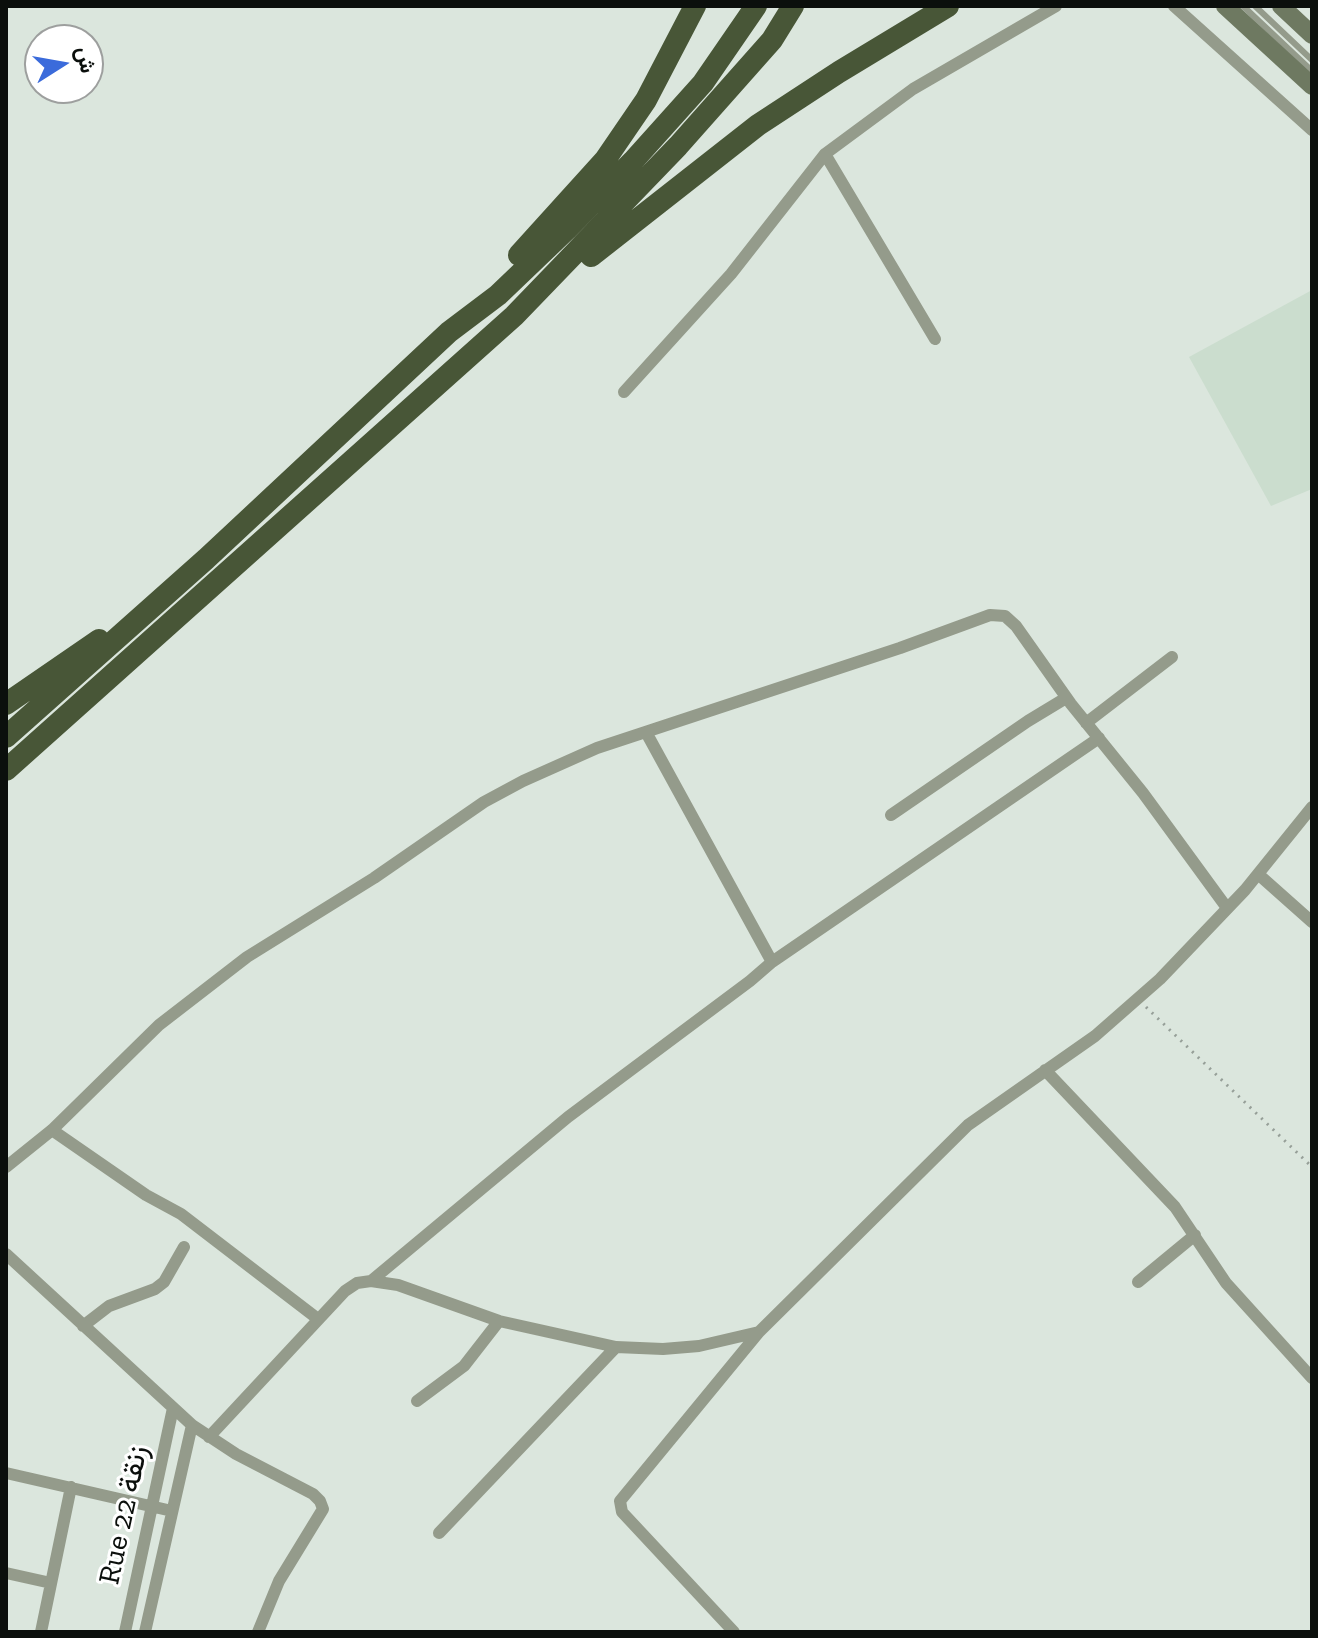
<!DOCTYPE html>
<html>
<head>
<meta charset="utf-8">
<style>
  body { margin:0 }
  #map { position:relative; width:1318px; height:1638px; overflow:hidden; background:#dbe6dd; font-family:"Zilla Slab",Vazirmatn,serif }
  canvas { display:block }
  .frame { position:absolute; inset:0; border:8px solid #0b0f0c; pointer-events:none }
  .north { position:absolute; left:24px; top:24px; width:80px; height:80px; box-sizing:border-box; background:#fff; border:2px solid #9d9f9e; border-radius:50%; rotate:79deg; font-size:22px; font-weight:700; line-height:32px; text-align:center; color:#0b0f0c }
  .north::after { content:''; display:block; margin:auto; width:28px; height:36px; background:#3b6bdb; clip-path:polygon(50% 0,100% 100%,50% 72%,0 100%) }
</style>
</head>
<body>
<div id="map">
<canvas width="1318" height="1638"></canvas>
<div class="frame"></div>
<div class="north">ش</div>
</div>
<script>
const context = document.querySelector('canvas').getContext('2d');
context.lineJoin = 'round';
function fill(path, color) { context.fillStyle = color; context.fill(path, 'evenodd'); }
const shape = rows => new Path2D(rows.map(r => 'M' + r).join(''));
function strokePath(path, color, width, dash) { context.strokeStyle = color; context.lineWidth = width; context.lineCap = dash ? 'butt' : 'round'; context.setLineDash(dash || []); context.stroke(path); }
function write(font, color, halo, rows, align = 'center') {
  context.font = font + ' "Zilla Slab",Vazirmatn,serif'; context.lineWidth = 6; context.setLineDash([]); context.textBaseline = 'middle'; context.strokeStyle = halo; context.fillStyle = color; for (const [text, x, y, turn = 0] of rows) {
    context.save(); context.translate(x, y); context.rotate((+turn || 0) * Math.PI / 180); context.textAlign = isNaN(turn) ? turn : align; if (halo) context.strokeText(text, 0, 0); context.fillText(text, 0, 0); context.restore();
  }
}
const built = shape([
  [1312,290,1312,489,1271,506,1189,357]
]);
const path = shape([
  [1146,1007,1312,1167]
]);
const service = shape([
  [1243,6,1312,71],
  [1255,6,1312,60]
]);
const minor = shape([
  [1174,6,1312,130],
  [825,154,935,339],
  [624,392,731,274,825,154,913,89,1056,6],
  [1086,723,1172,657],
  [891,815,1028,721,1066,698],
  [1258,874,1312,922],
  [772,962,1099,738],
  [1045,1070,1175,1207,1226,1283,1312,1378],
  [52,1130,146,1195,181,1214,318,1319],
  [6,1167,52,1130,159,1025,247,957,374,878,484,802,523,781,597,748,900,648,990,615,1005,616,1016,626,1071,704,1143,793,1227,908],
  [6,1254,192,1425,236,1454,313,1494,320,1501,323,1509,279,1581,258,1632],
  [371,1281,568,1117,750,981,772,962,647,734],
  [1138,1282,1195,1235],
  [83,1326,109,1306,155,1289,164,1282,184,1247],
  [417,1401,464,1366,499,1321],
  [209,1437,345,1291,357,1283,371,1281,398,1285,499,1321,616,1347,663,1349,699,1346,759,1332],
  [6,1473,172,1511],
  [439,1533,616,1347],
  [6,1573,51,1583],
  [41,1632,71,1487],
  [125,1632,173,1408],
  [145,1632,192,1425],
  [734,1632,622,1512,620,1501,759,1332,968,1125,1095,1036,1160,979,1245,890,1312,807]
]);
const secondary = shape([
  [1225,6,1312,86],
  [1281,6,1312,35]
]);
const trunk = shape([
  [519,255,605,160,646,100,695,6],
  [591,256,758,125,839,72,948,6],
  [6,704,99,640],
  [6,737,206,559,449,332,498,295,567,229,633,161,703,83,756,6],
  [6,770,514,316,678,146,772,40,793,6]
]);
const streetNames = [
  ["Rue 22 زنقة",124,1515,-78]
];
fill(built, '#cbddce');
strokePath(path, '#969f98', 3, [2, 6]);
strokePath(service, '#949b8b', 6);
strokePath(minor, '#949b8b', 12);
strokePath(secondary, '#6e7961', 18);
strokePath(trunk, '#485637', 22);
write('30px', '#0b0f0c', '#fff', streetNames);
</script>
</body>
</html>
